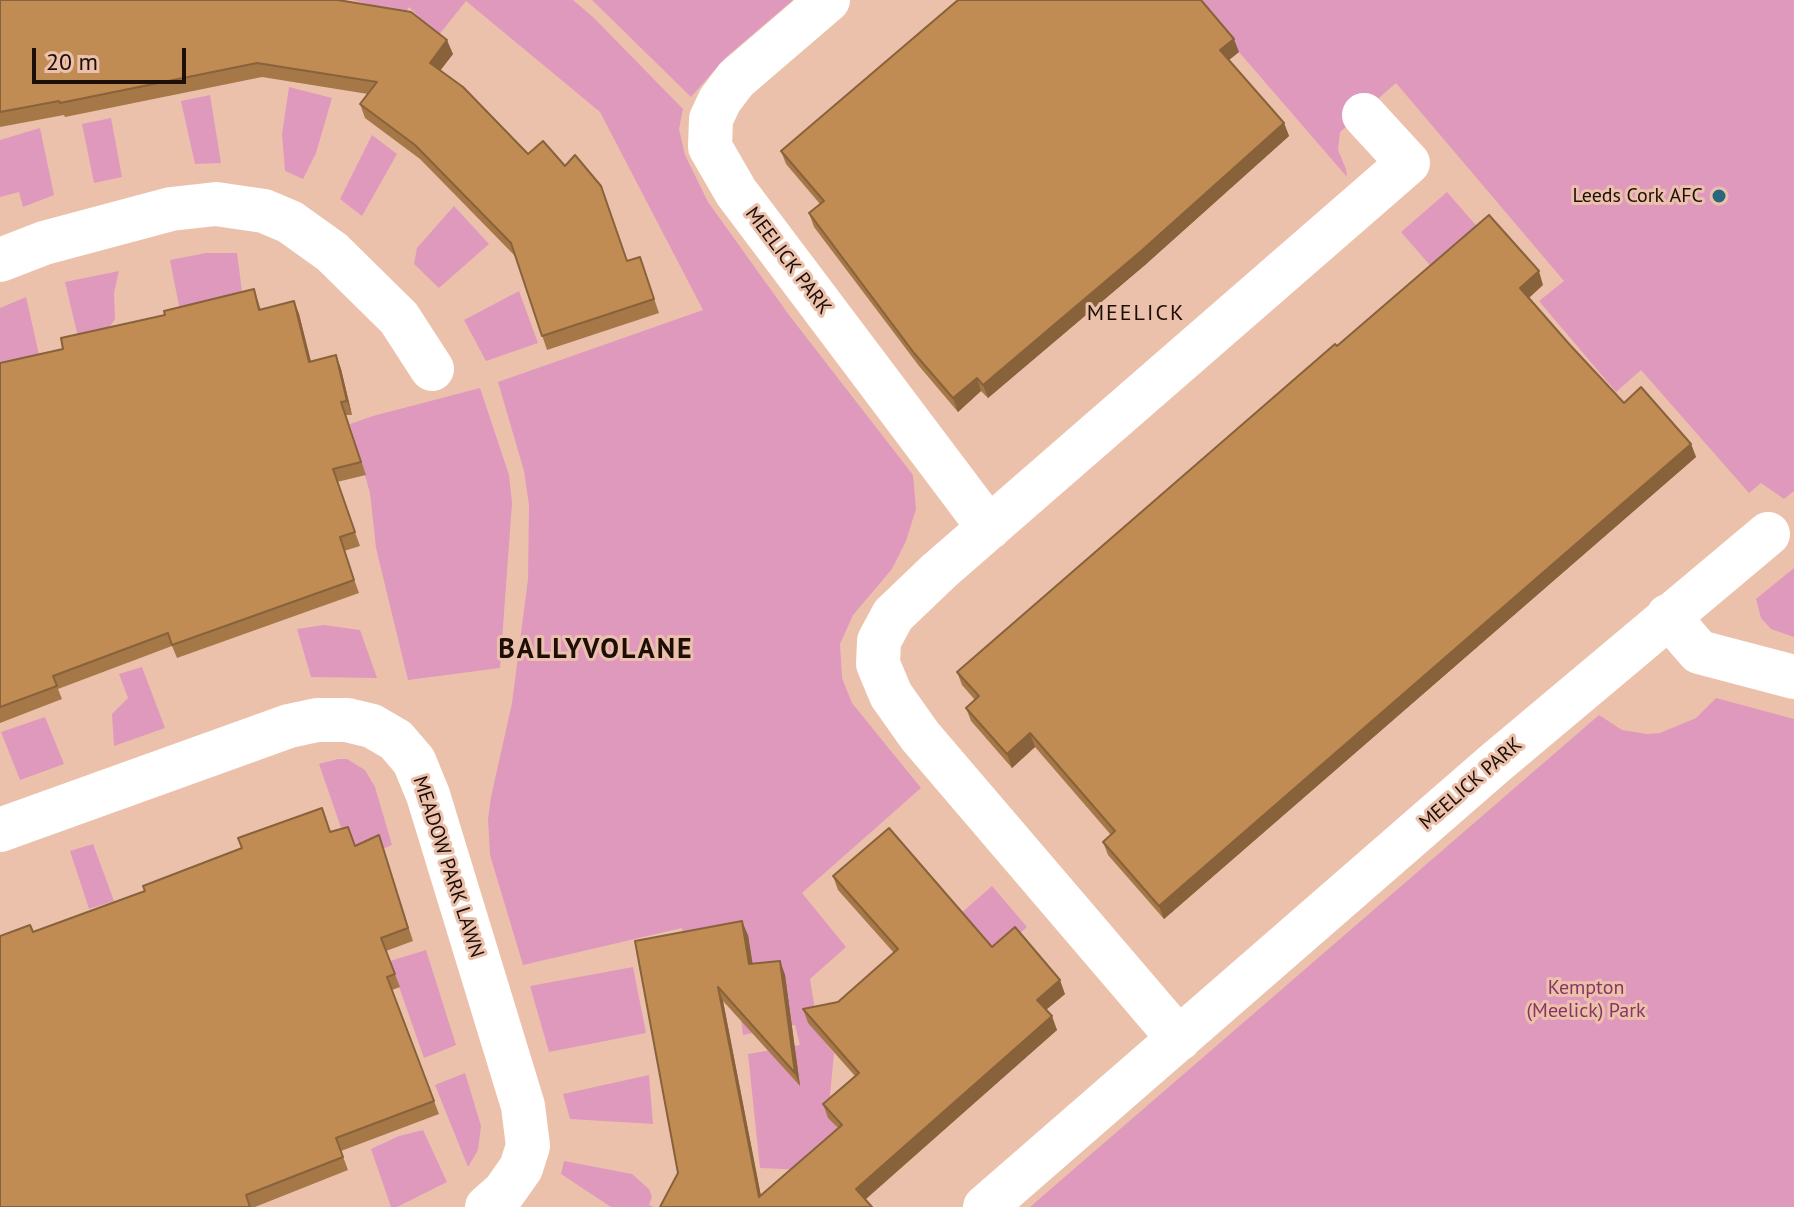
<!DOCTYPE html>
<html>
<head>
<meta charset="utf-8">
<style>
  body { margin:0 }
  #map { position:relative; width:1794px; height:1207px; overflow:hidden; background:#ecc1ac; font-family:"PT Sans",sans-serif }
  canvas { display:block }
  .scale { position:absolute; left:32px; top:48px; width:154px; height:36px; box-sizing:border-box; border:4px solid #1d0e07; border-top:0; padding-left:10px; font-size:24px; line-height:28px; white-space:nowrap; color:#1d0e07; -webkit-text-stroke:6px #ecc1ac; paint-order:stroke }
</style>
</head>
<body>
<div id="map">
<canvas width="1794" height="1207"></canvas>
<div class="scale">20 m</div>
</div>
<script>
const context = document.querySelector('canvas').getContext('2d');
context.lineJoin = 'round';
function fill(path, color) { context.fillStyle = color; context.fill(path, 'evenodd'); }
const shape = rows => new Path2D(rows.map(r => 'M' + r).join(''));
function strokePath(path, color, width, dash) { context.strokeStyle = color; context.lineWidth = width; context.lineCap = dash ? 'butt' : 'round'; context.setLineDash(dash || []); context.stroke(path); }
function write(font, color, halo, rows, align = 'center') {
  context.font = font + ' "PT Sans",sans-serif'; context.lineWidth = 6; context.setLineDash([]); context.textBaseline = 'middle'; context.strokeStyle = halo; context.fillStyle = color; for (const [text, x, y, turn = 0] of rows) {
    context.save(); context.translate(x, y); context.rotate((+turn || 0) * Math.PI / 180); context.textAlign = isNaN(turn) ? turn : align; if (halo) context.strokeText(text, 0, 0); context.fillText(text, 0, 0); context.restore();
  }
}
const green = shape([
  [353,0,573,0,594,18,683,109,679,129,685,155,708,202,789,315,913,475,916,509,906,541,892,569,853,615,840,644,842,678,852,703,921,788,802,893,846,947,810,979,819,1035,834,1053,828,1117,847,1139,806,1170,760,1168,748,1054,800,1045,795,1025,743,1035,736,983,749,946,746,929,684,939,682,928,523,965,490,855,488,819,491,797,512,703,528,579,529,505,524,471,498,382,703,310,600,112,466,1,438,36,409,7,405,14],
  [592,0,793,0,725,58,691,97],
  [1194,0,1794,0,1794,491,1784,499,1761,483,1749,493,1641,370,1616,392,1539,301,1564,281,1396,83,1340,132,1338,150,1346,169,1347,177],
  [289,87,332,98,316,153,303,179,285,171,282,134],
  [210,95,221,163,195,164,181,101],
  [111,118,122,177,94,183,82,124],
  [40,128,54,195,23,207,19,192,0,197,0,140],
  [372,135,397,154,362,216,340,199],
  [1447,192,1481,231,1435,271,1401,232],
  [454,206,489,244,439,288,414,264,417,248],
  [206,253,237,253,243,299,181,316,170,260],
  [119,271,114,293,115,319,107,331,78,337,65,282],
  [519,291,538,343,486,361,464,320],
  [26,297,40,359,0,370,0,308],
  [480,388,509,475,512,503,500,668,408,680,376,548,370,493,350,424,373,416],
  [1794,568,1794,637,1771,629,1761,618,1756,599],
  [324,625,360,630,377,678,311,677,297,629],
  [142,667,165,728,114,746,112,714,128,698,119,674],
  [1716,698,1794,719,1794,1207,1030,1207,1599,715,1622,730,1647,734,1660,733,1696,718],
  [45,717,64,764,20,780,1,732],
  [338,759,347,759,365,770,375,787,392,845,359,859,346,842,319,764],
  [93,844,114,901,89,909,70,851],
  [992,886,1027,927,962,986,935,936],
  [426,950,456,1045,424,1058,390,961],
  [633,967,646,1033,549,1052,530,986],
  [465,1073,481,1126,478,1150,468,1167,435,1085],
  [649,1075,653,1124,570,1119,563,1094],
  [423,1130,447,1182,397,1207,391,1207,371,1149,399,1136],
  [564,1161,632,1174,649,1189,652,1197,649,1205,654,1207,611,1207,561,1174]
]);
const minor = shape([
  [828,0,736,79,720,100,711,119,710,147,736,192,989,528],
  [0,260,44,243,171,209,216,204,264,211,290,222,332,252,399,318,432,369],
  [1668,616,1699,652,1794,677],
  [0,830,289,726,317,720,347,720,372,726,396,740,414,761,428,795,523,1106,528,1146,521,1168,504,1192,487,1207],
  [1179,1039,920,736,891,695,878,664,879,641,893,615,939,571,1408,163,1364,115],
  [985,1207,1494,764,1768,534]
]);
const wall = shape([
  [0,0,453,54,440,71,627,261,640,257,659,313,547,350,516,257,420,159,365,118,360,104,368,94,262,77,65,117,64,115,0,127],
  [1239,52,1229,60,1284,123,1289,136,1145,265,988,398,981,391,958,412,919,366,814,227,809,213,820,204,786,164,781,151],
  [1543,285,1529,298,1570,345,1624,403,1691,444,1696,457,1164,919,1108,855,1103,842,1111,835,1035,747,1012,768,971,721,966,708,975,700,962,685,957,672],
  [254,289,261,310,294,301,299,314,311,361,336,355,341,369,352,415,346,415,366,475,337,482,360,546,344,551,359,593,177,658,172,646,58,689,62,699,0,723,0,363,63,349],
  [330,832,355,846,379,835,413,941,386,951,400,987,392,990,439,1114,341,1151,348,1170,255,1207,0,1207,33,932],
  [833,876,992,947,1065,994,1046,1010,1057,1030,865,1200,660,1207,678,1173,635,941,748,935,752,964,780,961,785,975,800,1086,723,1001,761,1196,838,1128,828,1118,823,1104,855,1076,808,1023,803,1009,838,1002,894,953,838,890]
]);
const shadedWall = shape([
  [1234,39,1239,52,1225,63,1220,50],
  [447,40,453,54,435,77,430,63],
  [1284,123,1289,136,1145,265,988,398,983,385],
  [1539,271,1543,285,1525,301,1520,288],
  [294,301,299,314,314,375,309,362],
  [336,355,341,369,352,415,347,401],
  [977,378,981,391,958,412,953,398],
  [1691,444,1696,457,1164,919,1159,906],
  [1030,733,1035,747,1012,768,1007,754],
  [742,921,748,935,755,978,749,964],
  [780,961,785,975,800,1086,795,1073],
  [1060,980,1065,994,1042,1013,1037,1000],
  [718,987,723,1001,763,1207,759,1197],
  [1052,1016,1057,1030,861,1203,856,1189]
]);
const building = shape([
  [0,0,338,0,411,12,447,40,430,63,463,87,528,154,543,141,565,166,575,155,601,186,627,261,640,257,654,299,542,336,511,243,415,145,360,104,377,82,257,63,60,103,59,101,0,112,0,0],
  [958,0,1201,0,1234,39,1220,50,1284,123,1140,252,983,385,977,378,953,398,914,353,809,213,824,201,781,151,958,0],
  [1489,215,1539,271,1520,288,1570,345,1624,403,1641,387,1691,444,1159,906,1103,842,1115,831,1030,733,1007,754,966,708,979,696,957,672,1335,344,1337,346,1489,215],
  [254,289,259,310,294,301,309,362,336,355,347,401,341,402,361,462,333,469,355,532,340,537,354,580,172,645,168,633,53,676,57,686,0,707,0,363,63,349,61,338,165,315,164,311,254,289],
  [322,808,330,832,348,827,355,846,379,835,408,928,381,938,395,974,387,977,434,1101,336,1138,343,1157,246,1195,250,1207,0,1207,0,936,30,925,33,932,145,891,143,886,242,848,238,838,322,808],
  [889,828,992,947,1015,927,1060,980,1037,1000,1052,1016,856,1189,872,1207,660,1207,678,1173,635,941,742,921,749,964,780,961,795,1073,718,987,759,1197,842,1125,823,1104,859,1073,803,1009,838,1002,898,949,833,876,889,828]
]);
const markers = [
  [1719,196,8,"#2a667d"]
];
const poiNames = [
  ["Leeds Cork AFC",1703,196]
];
const streetNames = [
  ["MEELICK PARK",788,261,53],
  ["MEELICK PARK",1471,784,-41],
  ["MEADOW PARK LAWN",448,867,72]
];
const parkNames = [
  ["Kempton",1586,988],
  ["(Meelick) Park",1586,1011]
];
const neighbourhoodNames = [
  ["MEELICK",1136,314]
];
const districtNames = [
  ["BALLYVOLANE",596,650]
];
fill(green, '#df99bd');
strokePath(minor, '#fff', 44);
fill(wall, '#a67847');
fill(shadedWall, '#87623a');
fill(building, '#c18c53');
strokePath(building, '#87623a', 2);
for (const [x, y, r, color] of markers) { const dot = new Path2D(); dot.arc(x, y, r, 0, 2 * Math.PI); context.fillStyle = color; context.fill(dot); strokePath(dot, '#ecc1ac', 3); }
write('20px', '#1d0e07', '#ecc1ac', poiNames, 'right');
write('20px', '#1d0e07', '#ecc1ac', streetNames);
write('20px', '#883465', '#ecc1ac', parkNames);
context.letterSpacing = '2px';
write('22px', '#1d0e07', '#ecc1ac', neighbourhoodNames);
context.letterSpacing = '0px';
context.letterSpacing = '2px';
write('bold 28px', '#1d0e07', '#ecc1ac', districtNames);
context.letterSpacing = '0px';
</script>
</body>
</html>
